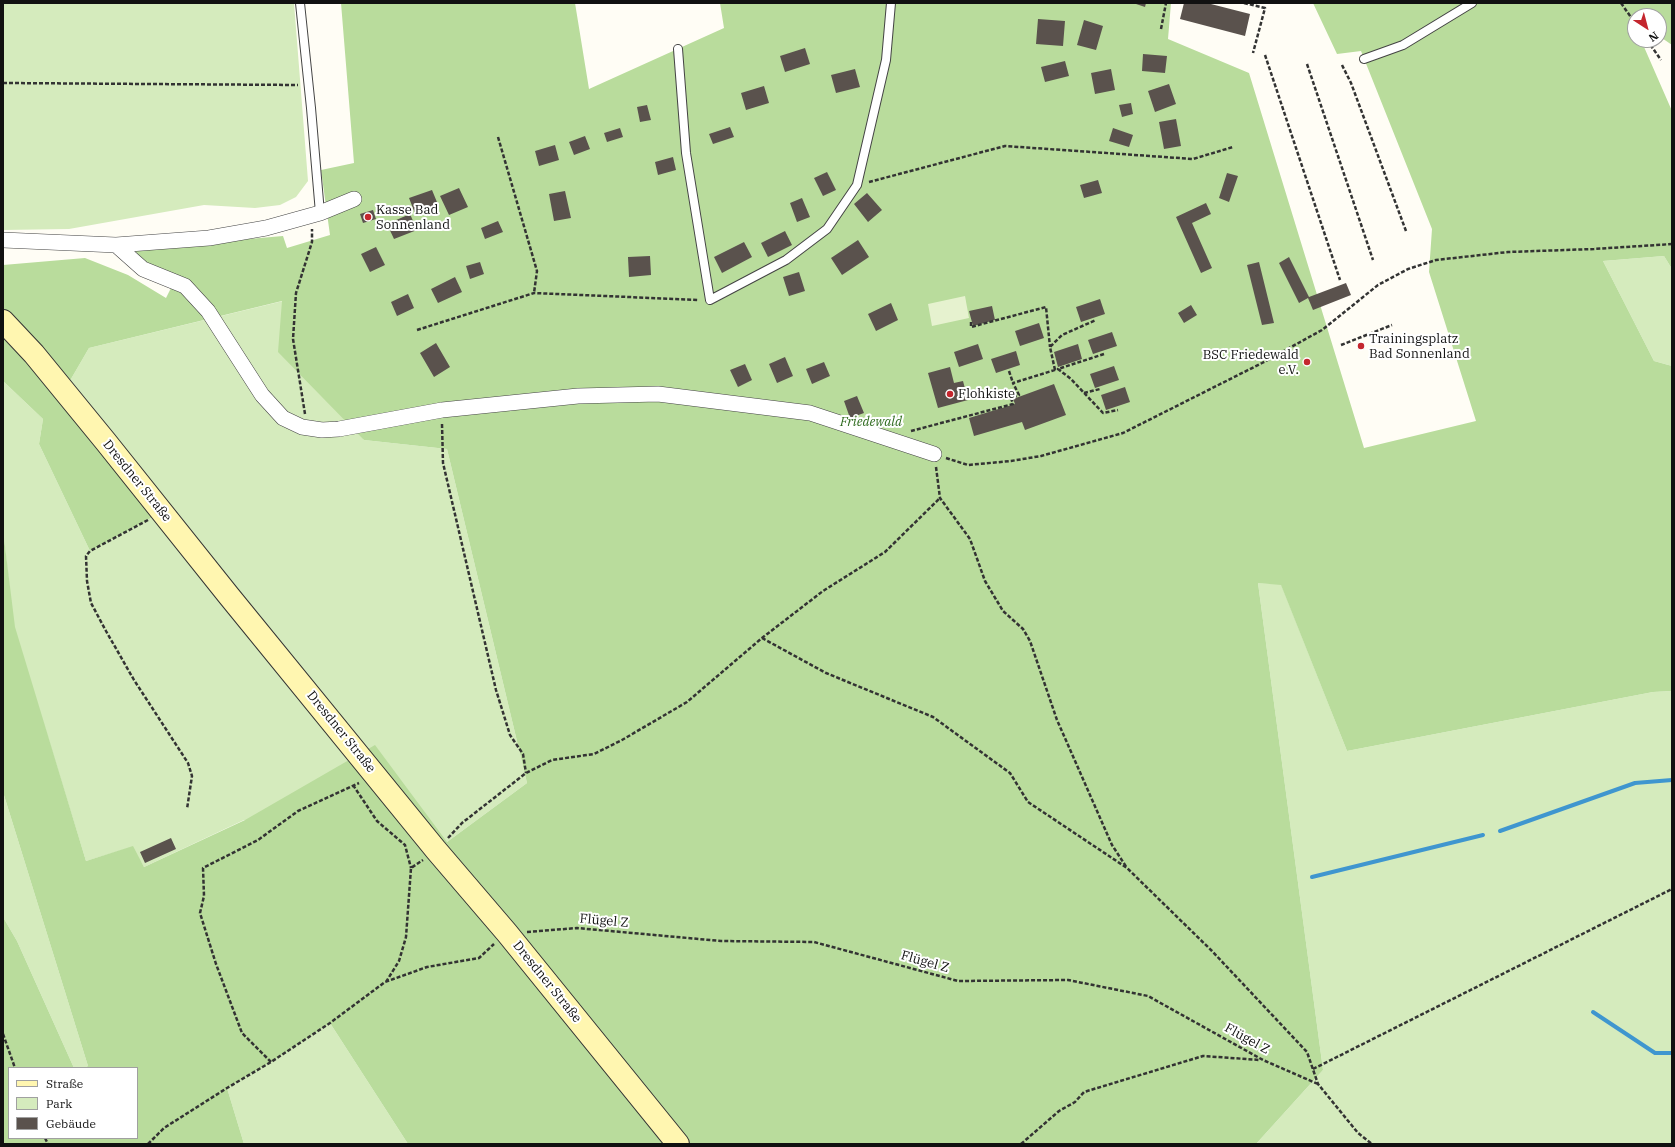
<!DOCTYPE html>
<html>
<head>
<meta charset="utf-8">
<style>
  body { margin:0 }
  #map { position:relative; width:1675px; height:1147px; overflow:hidden; background:#fffdf5; font-family:"IBM Plex Serif",serif }
  canvas { display:block }
  .frame { position:absolute; inset:0; border:4px solid #111; pointer-events:none }
  .legend { position:absolute; left:8px; top:1067px; width:130px; height:72px; box-sizing:border-box; background:#fff; border:1px solid #a0a0a0; margin:0; padding:5px 7px; list-style:none; font-size:12px; color:#111 }
  .legend li { display:flex; align-items:center; gap:8px; height:20px }
  .legend b { width:20px; border:1px solid #a0a0a0 }
  .north { position:absolute; left:1627px; top:8px; width:40px; height:40px; box-sizing:border-box; background:#fff; border:1px solid #a0a0a0; border-radius:50%; rotate:144deg; font-size:11px; font-weight:700; line-height:16px; text-align:center; color:#111 }
  .north::after { content:''; display:block; margin:auto; width:14px; height:18px; background:#c4262e; clip-path:polygon(50% 0,100% 100%,50% 72%,0 100%) }
</style>
</head>
<body>
<div id="map">
<canvas width="1675" height="1147"></canvas>
<div class="frame"></div>
<ul class="legend">
<li><b style="height:5px;background:#fff6b0"></b>Straße</li>
<li><b style="height:11px;background:#d5ebbd"></b>Park</li>
<li><b style="height:11px;background:#5a524d"></b>Gebäude</li>
</ul>
<div class="north">N</div>
</div>
<script>
const context = document.querySelector('canvas').getContext('2d');
context.lineJoin = 'round';
function fill(path, color) { context.fillStyle = color; context.fill(path, 'evenodd'); }
const shape = rows => new Path2D(rows.map(r => 'M' + r).join(''));
function strokePath(path, color, width, dash) { context.strokeStyle = color; context.lineWidth = width; context.lineCap = dash ? 'butt' : 'round'; context.setLineDash(dash || []); context.stroke(path); }
function write(font, color, halo, rows, align = 'center') {
  context.font = font + ' "IBM Plex Serif",serif'; context.lineWidth = 4; context.setLineDash([]); context.textBaseline = 'middle'; context.strokeStyle = halo; context.fillStyle = color; for (const [text, x, y, turn = 0] of rows) {
    context.save(); context.translate(x, y); context.rotate((+turn || 0) * Math.PI / 180); context.textAlign = isNaN(turn) ? turn : align; if (halo) context.strokeText(text, 0, 0); context.fillText(text, 0, 0); context.restore();
  }
}
const green = shape([
  [3,3,294,3,308,181,296,197,280,205,255,208,204,205,69,229,3,230],
  [1664,256,1672,269,1672,366,1654,361,1603,261],
  [283,301,364,440,447,449,527,783,447,842,244,820,144,867,132,847,86,861,14,627,3,530,3,381,43,419,39,444,90,551,162,512,64,391,89,348],
  [1258,583,1281,584,1347,751,1653,692,1672,691,1672,1144,1256,1144,1323,1070],
  [3,792,88,1066,84,1068,74,1068,17,941,3,917],
  [330,1023,408,1144,244,1144,227,1088,271,1062]
]);
const forest = shape([
  [341,3,575,3,589,89,724,28,720,3,1171,3,1168,39,1249,73,1364,448,1476,421,1429,272,1432,229,1361,51,1337,54,1313,3,1672,3,1672,45,1659,36,1659,16,1635,16,1635,20,1632,18,1635,25,1635,40,1641,40,1672,111,1672,269,1664,256,1603,261,1654,361,1672,366,1672,691,1653,692,1347,751,1281,585,1258,583,1323,1070,1256,1144,408,1144,330,1023,271,1062,227,1088,244,1144,3,1144,3,917,17,941,74,1068,9,1068,9,1138,137,1138,137,1068,84,1068,88,1066,3,792,3,530,15,627,86,861,133,846,144,867,245,820,375,745,447,842,527,783,447,449,364,440,278,352,282,301,89,348,64,391,162,512,90,551,39,444,43,419,3,381,3,265,85,258,128,275,166,298,176,278,146,266,134,249,283,236,287,248,330,235,321,170,354,163]
]);
const pitch = shape([
  [965,296,969,318,932,326,928,304]
]);
const stream = shape([
  [1500,831,1635,783,1672,780],
  [1312,877,1483,835],
  [1593,1012,1655,1053,1672,1053]
]);
const building = shape([
  [1133,3,1146,3,1145,7],
  [1184,3,1207,3,1250,14,1245,36,1180,19],
  [1038,19,1065,21,1063,46,1036,44],
  [1084,20,1103,26,1096,50,1077,45],
  [805,48,810,64,785,72,780,56],
  [1143,54,1167,56,1165,73,1142,71],
  [1065,61,1069,76,1045,82,1041,67],
  [855,69,860,87,836,93,831,75],
  [1111,69,1115,90,1095,94,1091,73],
  [1169,84,1176,104,1155,112,1148,91],
  [764,86,769,103,746,110,741,93],
  [1131,103,1133,114,1122,117,1119,105],
  [647,105,651,120,640,122,637,107],
  [1176,119,1181,146,1164,149,1159,122],
  [730,127,734,137,713,144,709,134],
  [620,128,623,137,607,142,604,133],
  [1113,128,1133,135,1129,147,1109,141],
  [585,136,590,149,574,155,569,142],
  [555,145,559,160,539,166,535,151],
  [673,157,676,170,658,175,655,162],
  [827,172,836,190,823,196,814,178],
  [1227,173,1238,176,1229,202,1219,198],
  [1098,180,1102,193,1084,198,1080,185],
  [459,188,468,207,449,215,440,196],
  [432,190,439,207,416,216,409,198],
  [565,191,571,218,554,221,549,194],
  [867,193,882,210,868,222,854,204],
  [802,198,810,217,797,222,790,203],
  [1206,203,1211,214,1192,223,1212,268,1201,273,1176,217],
  [373,210,376,219,363,223,360,214],
  [410,214,417,230,394,239,387,224],
  [498,221,503,232,485,239,481,228],
  [785,231,792,245,768,257,761,243],
  [858,240,869,257,842,275,831,258],
  [744,242,752,257,722,273,714,257],
  [376,247,385,265,370,272,361,254],
  [650,256,651,275,629,277,628,257],
  [1289,257,1309,297,1346,283,1351,295,1313,310,1308,298,1299,303,1279,263],
  [480,262,484,274,470,279,466,266],
  [1259,262,1274,323,1262,325,1247,265],
  [799,272,805,291,789,296,783,277],
  [455,277,462,292,438,303,431,289],
  [408,294,414,308,397,316,391,302],
  [1100,299,1105,314,1081,322,1076,307],
  [891,303,898,320,876,331,868,314],
  [1191,305,1197,315,1184,323,1178,313],
  [992,306,995,320,973,326,969,311],
  [1039,323,1044,338,1020,346,1015,331],
  [1112,332,1117,346,1093,354,1088,340],
  [436,343,450,367,434,377,420,353],
  [978,344,983,359,959,367,954,352],
  [1078,344,1082,359,1058,367,1054,352],
  [1016,351,1020,365,996,373,991,359],
  [785,357,793,376,777,383,769,364],
  [824,362,830,376,812,384,806,369],
  [745,364,752,380,738,387,730,370],
  [1114,366,1119,380,1095,388,1090,374],
  [950,367,954,383,963,381,968,400,938,408,928,373],
  [1054,384,1066,415,1025,430,1022,422,974,436,969,418,1015,404,1013,399],
  [1125,387,1130,402,1106,410,1101,395],
  [857,396,864,413,850,418,844,401],
  [171,838,176,849,145,863,140,852]
]);
const path = shape([
  [1244,3,1265,8,1253,53],
  [1621,3,1635,23],
  [1161,29,1166,3],
  [1647,40,1661,60],
  [1265,55,1340,280],
  [1307,64,1373,260],
  [1342,65,1351,83,1406,231],
  [3,83,298,85],
  [498,137,537,271,534,293],
  [869,182,1005,146,1193,159,1233,147],
  [971,322,971,327,1046,307,1050,347],
  [417,330,534,293,699,300],
  [1341,345,1392,325],
  [1104,354,1058,369,1071,379,1103,413,1118,410],
  [1055,370,1050,347,1062,335,1096,320],
  [1009,371,1013,383],
  [1084,393,1100,389],
  [305,414,293,339,296,293,312,242,312,229],
  [442,424,443,463,496,690,510,735,523,754,526,773],
  [911,431,1013,404,1011,398,1019,395,1013,383,1058,369],
  [946,458,968,465,1011,461,1041,456,1123,433,1262,363,1322,330,1378,285,1408,269,1436,260,1508,252,1594,249,1672,244],
  [936,467,940,498,970,539,985,581,1003,611,1023,629,1030,641,1057,720,1112,845,1127,868],
  [148,520,90,551,86,556,87,581,91,603,106,631,134,680,188,763,192,776,187,809],
  [762,638,826,673,933,717,1010,773,1028,802,1127,868,1212,951,1307,1052,1318,1084,1358,1133,1372,1144],
  [353,785,377,821,405,845,411,868],
  [448,838,462,823,526,773,552,760,594,754,622,740,687,702,762,638,823,591,885,552,940,498],
  [527,932,577,928,721,941,814,942,958,981,1068,980,1148,996,1263,1060,1318,1084],
  [386,982,399,961,406,937,411,868,423,860],
  [3,1034,15,1068],
  [271,1062,242,1033,216,964,200,913,204,896,203,868,258,840,298,811,359,783],
  [1313,1069,1672,889],
  [45,1138,48,1144],
  [148,1144,164,1128,227,1088,271,1062,330,1023,385,982,427,967,479,958,494,944],
  [1021,1144,1059,1111,1075,1102,1084,1092,1203,1056,1260,1060]
]);
const service = shape([
  [300,3,311,108,320,213],
  [678,49,686,153,710,300,786,260,827,229,857,185,886,60,891,3],
  [1364,59,1403,45,1472,3]
]);
const minor = shape([
  [3,240,116,245,209,238,266,228,320,213,354,199],
  [116,245,143,269,185,286,208,311,262,395,283,418,302,427,322,430,339,429,442,410,578,396,658,394,810,413,934,454]
]);
const secondary = shape([
  [3,321,34,354,106,442,229,596,436,850,507,933,678,1144]
]);
const markers = [
  [368,217,4,"#c4262e"],
  [1361,346,4,"#c4262e"],
  [1307,362,4,"#c4262e"],
  [950,394,4,"#c4262e"]
];
const poiNames = [
  ["Kasse Bad",376,210],
  ["Sonnenland",376,225],
  ["Trainingsplatz",1369,339],
  ["Bad Sonnenland",1369,354],
  ["BSC Friedewald",1299,355,"right"],
  ["e.V.",1299,370,"right"],
  ["Flohkiste",958,394]
];
const parkNames = [
  ["Friedewald",871,422]
];
const streetNames = [
  ["Dresdner Straße",137,481,51],
  ["Dresdner Straße",341,732,51],
  ["Flügel Z",604,921,5],
  ["Flügel Z",925,962,16],
  ["Dresdner Straße",547,982,51],
  ["Flügel Z",1247,1039,29]
];
fill(green, '#d5ebbd');
fill(forest, '#b9dc9c');
fill(pitch, '#e6f2cf');
strokePath(stream, '#3f96cf', 4);
fill(building, '#5a524d');
strokePath(service, '#444', 10);
strokePath(minor, '#444', 16);
strokePath(secondary, '#333', 24);
strokePath(path, '#333', 2.5, [4, 2]);
strokePath(service, '#fff', 8);
strokePath(minor, '#fff', 15);
strokePath(secondary, '#fff6b0', 22);
for (const [x, y, r, color] of markers) { const dot = new Path2D(); dot.arc(x, y, r, 0, 2 * Math.PI); context.fillStyle = color; context.fill(dot); strokePath(dot, '#fff', 1.5); }
write('13px', '#111', '#fff', poiNames, 'left');
write('italic 13px', '#2f6b1f', '#fff', parkNames);
write('13px', '#111', '#fff', streetNames);
</script>
</body>
</html>
